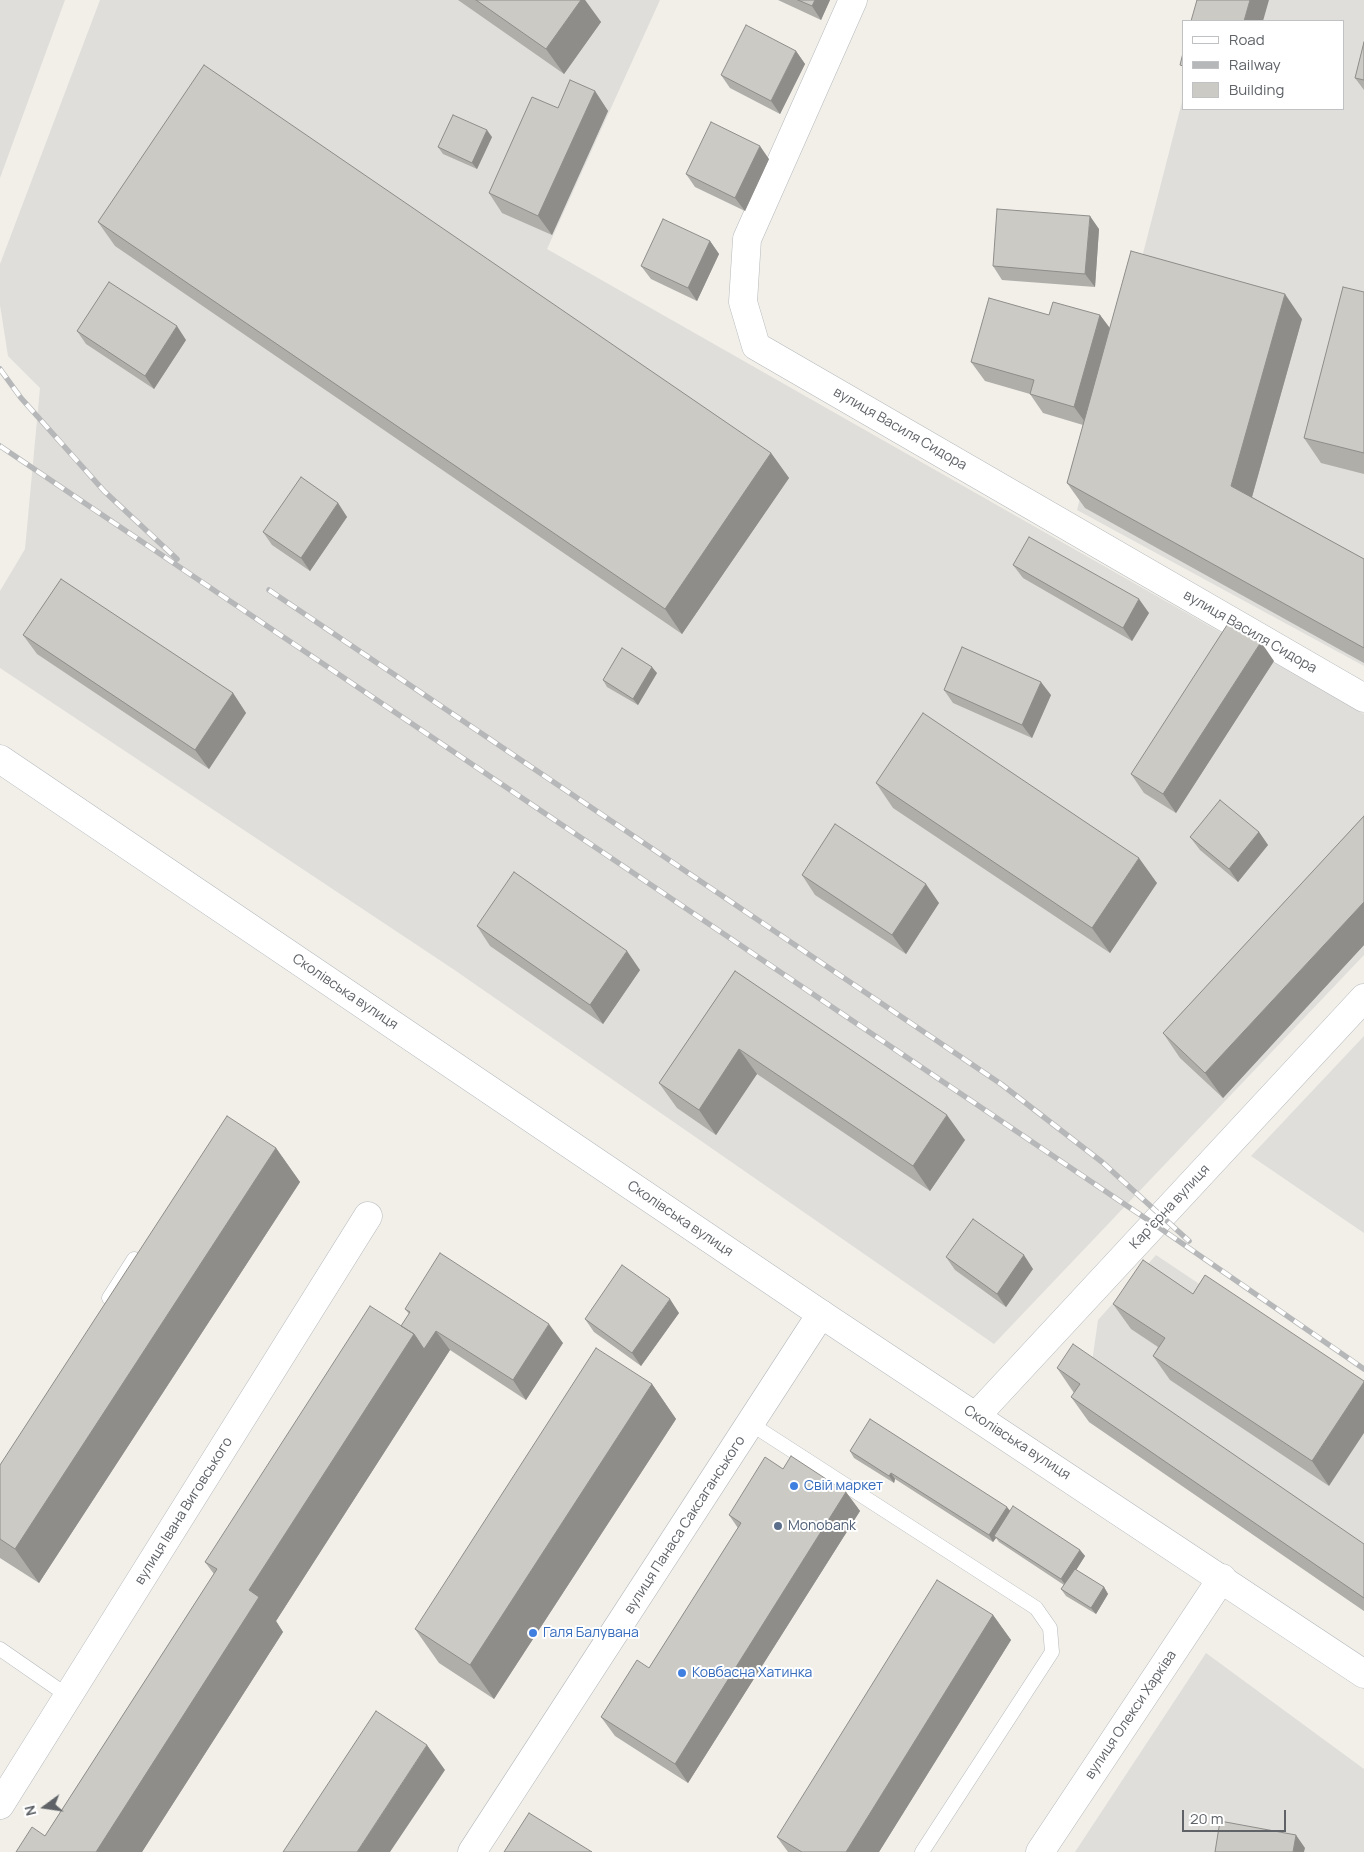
<!DOCTYPE html>
<html>
<head>
<meta charset="utf-8">
<style>
  body { margin:0 }
  #map { position:relative; width:1364px; height:1852px; overflow:hidden; background:#f1efe8; font-family:Manrope,sans-serif }
  canvas { display:block }
  .legend { position:absolute; left:1182px; top:20px; width:162px; height:90px; box-sizing:border-box; background:#fff; border:1px solid #bfc1c3; margin:0; padding:6px 9px; list-style:none; font-size:15px; color:#5f6368 }
  .legend li { display:flex; align-items:center; gap:10px; height:25px }
  .legend b { width:25px; border:1px solid #bfc1c3 }
  .north { position:absolute; left:20px; top:1782px; width:50px; height:50px; -webkit-text-stroke:4px #fff; paint-order:stroke; rotate:256deg; font-size:14px; font-weight:700; line-height:20px; text-align:center; color:#5f6368 }
  .north::after { content:''; display:block; margin:auto; width:18px; height:22px; background:#5f6368; clip-path:polygon(50% 0,100% 100%,50% 72%,0 100%) }
  .scale { position:absolute; left:1182px; top:1810px; width:104px; height:22px; box-sizing:border-box; border:2px solid #5f6368; border-top:0; padding-left:6px; font-size:15px; line-height:18px; white-space:nowrap; color:#5f6368; -webkit-text-stroke:4px #fff; paint-order:stroke }
</style>
</head>
<body>
<div id="map">
<canvas width="1364" height="1852"></canvas>
<ul class="legend">
<li><b style="height:6px;background:#fff"></b>Road</li>
<li><b style="height:6px;background:#b6b7b8"></b>Railway</li>
<li><b style="height:14px;background:#cccac5"></b>Building</li>
</ul>
<div class="north">N</div>
<div class="scale">20 m</div>
</div>
<script>
const context = document.querySelector('canvas').getContext('2d');
context.lineJoin = 'round';
function fill(path, color) { context.fillStyle = color; context.fill(path, 'evenodd'); }
const shape = rows => new Path2D(rows.map(r => 'M' + r).join(''));
function strokePath(path, color, width, dash) { context.strokeStyle = color; context.lineWidth = width; context.lineCap = dash ? 'butt' : 'round'; context.setLineDash(dash || []); context.stroke(path); }
function write(font, color, halo, rows, align = 'center') {
  context.font = font + ' Manrope,sans-serif'; context.lineWidth = 4; context.setLineDash([]); context.textBaseline = 'middle'; context.strokeStyle = halo; context.fillStyle = color; for (const [text, x, y, turn = 0] of rows) {
    context.save(); context.translate(x, y); context.rotate((+turn || 0) * Math.PI / 180); context.textAlign = isNaN(turn) ? turn : align; if (halo) context.strokeText(text, 0, 0); context.fillText(text, 0, 0); context.restore();
  }
}
const industrial = shape([
  [0,0,65,0,0,178],
  [100,0,660,0,547,249,1364,714,1364,955,994,1344,453,969,0,668,0,591,25,549,40,388,8,356,0,305,0,264],
  [1209,0,1364,0,1364,666,1077,510,1183,98,1183,109,1343,109,1343,21,1203,21],
  [1364,1036,1364,1233,1251,1156],
  [1156,1255,1364,1394,1364,1611,1089,1422,1091,1369,1098,1320],
  [1206,1653,1364,1769,1364,1852,1075,1852]
]);
const lane = shape([
  [109,1298,134,1259],
  [751,1424,1036,1608,1050,1628,1052,1652,922,1852],
  [0,1649,68,1696]
]);
const street = shape([
  [853,0,747,239,743,302,756,346,1364,698],
  [976,1416,1364,998],
  [0,1805,368,1216],
  [472,1852,821,1314],
  [1040,1852,1222,1578]
]);
const secondary = shape([
  [0,759,821,1314,1364,1674]
]);
const rail = shape([
  [0,369,21,398,104,491,177,559],
  [0,446,1154,1224,1364,1369],
  [269,590,1001,1084,1102,1162,1189,1241]
]);
const wall = shape([
  [458,0,585,0,601,22,564,74],
  [778,0,830,0,821,20],
  [1364,42,1364,90,1355,78],
  [796,51,805,64,780,114,730,88,721,75],
  [595,91,608,111,552,235,502,213,489,193,558,108],
  [492,137,477,169,443,154,438,147],
  [769,159,745,211,695,187,686,174],
  [98,222,771,453,789,478,682,634,115,246],
  [1099,229,1095,287,1002,280,993,266],
  [710,241,719,254,697,301,651,279,641,266],
  [1364,292,1364,474,1321,463,1304,438],
  [1049,315,1100,315,1110,328,1302,319,1252,497,1364,559,1364,663,1085,508,1067,483,1083,425,1043,413,1030,394,985,381,971,362],
  [77,331,186,340,154,389,86,344],
  [338,503,347,517,310,571,272,545,263,532],
  [1013,565,1149,613,1132,641,1023,578],
  [23,635,233,693,246,713,209,769,37,654],
  [1274,661,1176,813,1144,793,1131,774],
  [657,673,638,705,607,687,603,680],
  [944,690,1051,695,1032,738,953,703],
  [876,783,1157,883,1110,953,893,808],
  [1364,816,1364,945,1223,1098,1180,1058,1163,1033],
  [1259,832,1268,845,1238,882,1200,850,1190,837],
  [802,875,939,903,906,954,815,895],
  [477,926,640,970,603,1024,490,946],
  [735,971,965,1140,930,1191,757,1074,716,1135,677,1108,659,1083],
  [276,1148,300,1182,39,1583,0,1558,0,1465],
  [946,1257,1033,1269,1006,1307,955,1270],
  [1205,1275,1329,1486,1170,1380,1153,1356,1158,1347,1131,1329,1113,1304,1193,1294],
  [405,1309,563,1343,526,1400,450,1350,276,1621,283,1632,142,1852,16,1852,45,1836,214,1574,205,1562,401,1326,409,1314],
  [679,1313,641,1366,594,1332,585,1319],
  [1057,1368,1364,1544,1364,1611,1089,1422,1071,1397,1074,1393],
  [652,1384,676,1419,494,1699,439,1663,415,1629],
  [850,1451,1010,1511,1080,1550,1085,1556,1076,1570,1104,1587,1108,1594,1096,1614,1066,1596,1061,1589,1064,1585,999,1542,996,1538,993,1542,895,1479,894,1483,854,1458],
  [783,1469,846,1492,860,1511,688,1783,615,1736,601,1717,649,1668,738,1528,729,1515],
  [993,1615,1011,1640,879,1852,788,1852,777,1837]
]);
const shadedWall = shape([
  [581,0,585,0,601,22,564,74,546,49],
  [815,0,830,0,821,20,812,6],
  [1250,0,1269,0,1263,21,1244,21],
  [796,51,805,64,780,114,771,101],
  [595,91,608,111,552,235,538,216],
  [487,130,492,137,477,169,472,163],
  [760,146,769,159,745,211,735,198],
  [1090,216,1099,229,1095,287,1085,274],
  [710,241,719,254,697,301,688,288],
  [1285,294,1302,319,1248,511,1231,486],
  [1100,315,1114,334,1088,426,1074,407],
  [177,326,186,340,154,389,145,376],
  [771,453,789,478,682,634,665,609],
  [338,503,347,517,310,571,301,558],
  [1139,599,1149,613,1132,641,1123,628],
  [1261,642,1274,661,1176,813,1163,794],
  [652,667,657,673,638,705,633,699],
  [1041,682,1051,695,1032,738,1022,725],
  [233,693,246,713,209,769,195,750],
  [1259,832,1268,845,1238,882,1229,869],
  [1139,858,1157,883,1110,953,1092,928],
  [926,884,939,903,906,954,892,935],
  [1364,902,1364,945,1223,1098,1205,1073],
  [627,951,640,970,603,1024,590,1005],
  [739,1049,757,1074,716,1135,699,1110],
  [947,1115,965,1140,930,1191,913,1166],
  [276,1148,300,1182,39,1583,15,1549],
  [1024,1255,1033,1269,1006,1307,997,1294],
  [670,1299,679,1313,641,1366,632,1353],
  [549,1324,563,1343,526,1400,513,1380],
  [436,1331,450,1350,276,1621,283,1632,142,1852,96,1852,249,1590,414,1334],
  [1364,1382,1364,1433,1329,1486,1312,1461],
  [652,1384,676,1419,494,1699,470,1665],
  [891,1473,895,1479,894,1483,889,1476],
  [846,1492,860,1511,688,1783,675,1764],
  [1007,1507,1012,1513,994,1536,996,1538,993,1542,989,1535],
  [1080,1550,1085,1556,1066,1586,1061,1579],
  [1104,1587,1108,1594,1096,1614,1091,1608],
  [993,1615,1011,1640,879,1852,846,1852],
  [427,1745,445,1770,390,1852,357,1852],
  [1296,1835,1305,1848,1304,1852,1293,1852]
]);
const building = shape([
  [476,0,581,0,546,49,476,0],
  [798,0,815,0,812,6,798,0],
  [1197,0,1250,0,1244,21,1191,21,1197,0],
  [746,25,796,51,771,101,721,75,746,25],
  [1364,42,1364,80,1355,78,1364,42],
  [1183,53,1183,66,1180,65,1183,53],
  [204,65,771,453,665,609,98,222,204,65],
  [570,80,595,91,538,216,489,193,532,97,558,108,570,80],
  [453,115,487,130,472,163,438,147,453,115],
  [711,122,760,146,735,198,686,174,711,122],
  [997,209,1090,216,1085,274,993,266,997,209],
  [663,219,710,241,688,288,641,266,663,219],
  [1131,251,1285,294,1231,486,1364,559,1364,648,1067,483,1131,251],
  [109,282,177,326,145,376,77,331,109,282],
  [1343,287,1364,292,1364,453,1304,438,1343,287],
  [989,298,1049,315,1053,302,1100,315,1074,407,1030,394,1034,380,971,362,989,298],
  [301,477,338,503,301,558,263,532,301,477],
  [1029,537,1139,599,1123,628,1013,565,1029,537],
  [61,579,233,693,195,750,23,635,61,579],
  [1229,622,1261,642,1163,794,1131,774,1229,622],
  [962,647,1041,682,1022,725,944,690,962,647],
  [622,648,652,667,633,699,603,680,622,648],
  [923,713,1139,858,1092,928,876,783,923,713],
  [1220,800,1259,832,1229,869,1190,837,1220,800],
  [1364,816,1364,902,1205,1073,1163,1033,1364,816],
  [835,824,926,884,892,935,802,875,835,824],
  [514,872,627,951,590,1005,477,926,514,872],
  [735,971,947,1115,913,1166,739,1049,699,1110,659,1083,735,971],
  [227,1116,276,1148,15,1549,0,1539,0,1465,227,1116],
  [973,1219,1024,1255,997,1294,946,1257,973,1219],
  [440,1253,549,1324,513,1380,436,1331,424,1349,414,1334,401,1326,410,1312,405,1309,440,1253],
  [1143,1260,1193,1294,1205,1275,1364,1381,1364,1382,1312,1461,1153,1356,1165,1338,1113,1304,1143,1260],
  [622,1265,670,1299,632,1353,585,1319,622,1265],
  [370,1306,414,1334,249,1590,259,1597,96,1852,16,1852,32,1827,45,1836,217,1569,205,1562,370,1306],
  [1073,1344,1364,1544,1364,1598,1071,1397,1080,1384,1057,1368,1073,1344],
  [596,1348,652,1384,470,1665,415,1629,596,1348],
  [870,1419,1007,1507,989,1535,891,1473,889,1476,850,1451,870,1419],
  [791,1456,846,1492,675,1764,601,1717,637,1660,649,1668,741,1523,729,1515,765,1457,783,1469,791,1456],
  [1013,1506,1080,1550,1061,1579,994,1536,1013,1506],
  [1075,1569,1104,1587,1091,1608,1061,1589,1075,1569],
  [937,1580,993,1615,846,1852,802,1852,777,1837,937,1580],
  [376,1711,427,1745,357,1852,283,1852,376,1711],
  [529,1813,592,1852,504,1852,529,1813],
  [1220,1821,1296,1835,1293,1852,1215,1852,1220,1821]
]);
const markers = [
  [794,1486,5,"#3f7fe0"],
  [778,1526,5,"#5c6f8a"],
  [533,1633,5,"#3f7fe0"],
  [682,1673,5,"#3f7fe0"]
];
const streetNames = [
  ["вулиця Василя Сидора",900,429,30],
  ["вулиця Василя Сидора",1250,632,30],
  ["Сколівська вулиця",345,992,34],
  ["Карʼєрна вулиця",1170,1207,-47],
  ["Сколівська вулиця",680,1219,34],
  ["Сколівська вулиця",1017,1443,33],
  ["вулиця Івана Виговського",184,1511,-58],
  ["вулиця Панаса Саксаганського",685,1525,-57],
  ["вулиця Олекси Харківа",1131,1715,-56]
];
const shopNames = [
  ["Свій маркет",804,1486],
  ["Галя Балувана",543,1633],
  ["Ковбасна Хатинка",692,1673]
];
const serviceNames = [
  ["Monobank",788,1526]
];
fill(industrial, '#e0deda');
strokePath(lane, '#b5b8bc', 15);
strokePath(street, '#b5b8bc', 29);
strokePath(secondary, '#b6babf', 29);
strokePath(lane, '#fff', 14);
strokePath(street, '#fff', 28);
strokePath(secondary, '#fff', 28);
strokePath(rail, '#b6b7b8', 5.5);
strokePath(rail, '#fff', 4, [11]);
fill(wall, '#afaea9');
fill(shadedWall, '#8f8d8a');
fill(building, '#cccac5');
strokePath(building, '#8f8d8a', 1);
for (const [x, y, r, color] of markers) { const dot = new Path2D(); dot.arc(x, y, r, 0, 2 * Math.PI); context.fillStyle = color; context.fill(dot); strokePath(dot, '#fff', 2); }
write('14px', '#5f6368', '#fff', streetNames);
write('14px', '#366cbe', '#fff', shopNames, 'left');
write('14px', '#4e5e75', '#fff', serviceNames, 'left');
</script>
</body>
</html>
